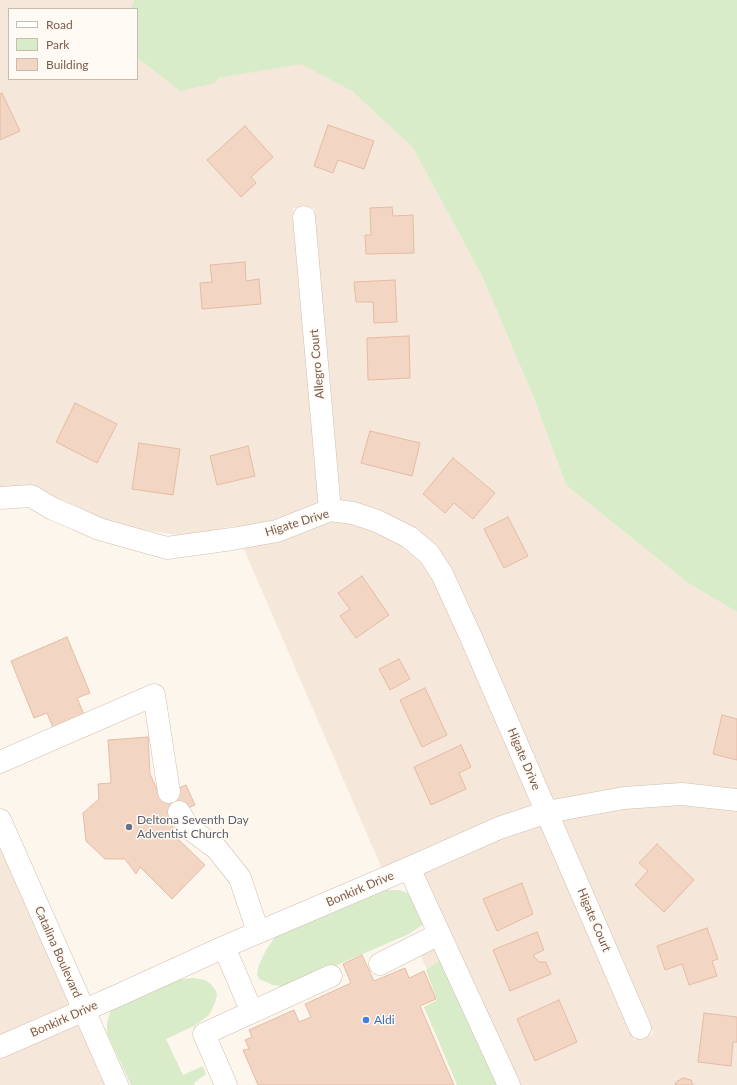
<!DOCTYPE html>
<html>
<head>
<meta charset="utf-8">
<style>
  body { margin:0 }
  #map { position:relative; width:737px; height:1085px; overflow:hidden; background:#fdf6ec; font-family:Lato,sans-serif }
  canvas { display:block }
  .legend { position:absolute; left:8px; top:8px; width:130px; height:72px; box-sizing:border-box; background:#fffaf3; border:1px solid #cabbb1; margin:0; padding:5px 7px; list-style:none; font-size:12px; color:#7a5c4d }
  .legend li { display:flex; align-items:center; gap:8px; height:20px }
  .legend b { width:20px; border:1px solid #cabbb1 }
</style>
</head>
<body>
<div id="map">
<canvas width="737" height="1085"></canvas>
<ul class="legend">
<li><b style="height:5px;background:#fff"></b>Road</li>
<li><b style="height:11px;background:#d8ecc9"></b>Park</li>
<li><b style="height:11px;background:#f3d5c3"></b>Building</li>
</ul>
</div>
<script>
const context = document.querySelector('canvas').getContext('2d');
context.lineJoin = 'round';
function fill(path, color) { context.fillStyle = color; context.fill(path, 'evenodd'); }
const shape = rows => new Path2D(rows.map(r => 'M' + r).join(''));
function strokePath(path, color, width, dash) { context.strokeStyle = color; context.lineWidth = width; context.lineCap = dash ? 'butt' : 'round'; context.setLineDash(dash || []); context.stroke(path); }
function write(font, color, halo, rows, align = 'center') {
  context.font = font + ' Lato,sans-serif'; context.lineWidth = 3; context.setLineDash([]); context.textBaseline = 'middle'; context.strokeStyle = halo; context.fillStyle = color; for (const [text, x, y, turn = 0] of rows) {
    context.save(); context.translate(x, y); context.rotate((+turn || 0) * Math.PI / 180); context.textAlign = isNaN(turn) ? turn : align; if (halo) context.strokeText(text, 0, 0); context.fillText(text, 0, 0); context.restore();
  }
}
const residential = shape([
  [0,0,134,0,131,9,9,9,9,79,137,79,137,58,180,91,219,78,301,63,352,91,413,148,482,276,533,396,566,485,688,583,737,612,737,790,553,802,451,571,339,502,314,208,293,208,319,504,273,522,235,529,234,526,186,536,131,528,89,514,57,501,39,488,0,488],
  [332,520,352,523,373,530,404,545,422,560,433,577,534,806,382,869,243,547],
  [683,804,737,809,737,1085,480,1085,414,941,430,932,416,887,401,882,503,838,542,825,634,1040,653,1034,561,820,627,807],
  [0,845,70,1005,0,1036],
  [79,1023,106,1085,0,1085,0,1058]
]);
const green = shape([
  [134,0,737,0,737,612,688,583,566,485,533,396,482,276,413,148,352,91,301,64,219,78,215,83,180,91,137,58,137,9,131,9],
  [386,890,399,890,414,895,424,924,409,934,286,987,273,985,259,979,257,974,259,965,266,950,275,937],
  [444,958,492,1074,497,1085,457,1085,424,1007,437,1000,426,970],
  [193,978,205,980,211,984,216,991,217,995,215,1003,209,1015,194,1026,166,1039,183,1075,203,1066,206,1074,194,1083,195,1085,131,1085,107,1033,107,1023,110,1012,119,1005,175,980]
]);
const building = shape([
  [2,93,20,131,0,140,0,94,2,93],
  [328,125,374,141,364,169,338,160,333,173,314,166,328,125],
  [245,126,273,157,251,177,256,183,241,197,207,160,245,126],
  [392,207,393,216,413,215,414,253,366,254,365,235,371,235,370,208,392,207],
  [245,262,246,281,259,279,261,304,202,309,200,283,212,282,210,265,245,262],
  [395,280,397,322,374,323,373,302,356,302,354,282,395,280],
  [409,336,410,378,368,380,367,338,409,336],
  [75,403,117,424,97,463,56,442,75,403],
  [370,431,420,443,412,476,361,463,370,431],
  [139,443,180,449,173,495,132,489,139,443],
  [248,446,255,476,217,485,210,456,248,446],
  [453,458,495,493,473,519,454,503,445,513,423,494,453,458],
  [508,517,528,556,504,568,484,529,508,517],
  [362,576,389,615,356,638,340,616,350,609,338,593,362,576],
  [67,637,90,693,77,698,85,717,54,730,47,713,34,718,11,661,67,637],
  [399,659,410,679,390,690,379,669,399,659],
  [425,688,447,735,422,747,400,700,425,688],
  [722,715,737,719,737,760,713,754,722,715],
  [148,737,150,774,160,796,186,785,195,805,168,816,178,839,205,865,172,899,140,867,136,874,125,859,105,859,86,841,83,813,99,799,98,784,111,783,108,740,148,737],
  [461,745,471,767,459,773,466,789,431,805,414,767,461,745],
  [657,844,694,880,664,912,635,885,648,871,639,863,657,844],
  [522,883,533,914,497,931,483,899,522,883],
  [707,928,718,959,712,961,717,976,689,985,682,964,665,970,657,946,707,928],
  [537,932,544,950,533,955,539,962,546,962,551,974,510,991,493,950,537,932],
  [362,955,374,981,405,968,409,978,424,971,436,999,420,1006,454,1085,258,1085,243,1050,249,1049,245,1040,252,1037,249,1030,294,1010,299,1022,311,1017,305,1004,351,983,343,964,362,955],
  [559,1000,577,1042,535,1061,517,1019,559,1000],
  [704,1013,737,1017,737,1042,733,1042,731,1066,698,1062,704,1013],
  [683,1078,691,1080,693,1085,675,1085,676,1082,683,1078]
]);
const minor = shape([
  [304,217,330,510],
  [0,498,31,496,53,509,77,519,99,529,167,548,232,539,277,531,330,510,353,513,377,521,409,537,429,554,442,574,470,635,640,1028],
  [0,762,154,695,169,792],
  [179,812,189,828,217,849,240,878,258,932],
  [0,820,117,1085],
  [409,868,509,1085],
  [224,947,252,1012],
  [380,964,439,934],
  [0,1047,119,995,224,947,409,868,499,828,547,812,624,798,682,794,737,800],
  [226,1085,204,1034,331,976]
]);
const markers = [
  [129,827,4,"#6b7280"],
  [366,1020,4,"#3f7fe0"]
];
const streetNames = [
  ["Allegro Court",317,364,-95],
  ["Higate Drive",297,523,-17],
  ["Higate Drive",524,759,67],
  ["Bonkirk Drive",360,889,-23],
  ["Higate Court",594,920,67],
  ["Catalina Boulevard",58,952,66],
  ["Bonkirk Drive",64,1019,-24]
];
const worshipNames = [
  ["Deltona Seventh Day",137,820],
  ["Adventist Church",137,834]
];
const shopNames = [
  ["Aldi",374,1020]
];
fill(residential, '#f5e8da');
fill(green, '#d8ecc9');
fill(building, '#f3d5c3');
strokePath(building, '#e6bba3', 1);
strokePath(minor, '#d1beb0', 23);
strokePath(minor, '#fff', 22);
for (const [x, y, r, color] of markers) { const dot = new Path2D(); dot.arc(x, y, r, 0, 2 * Math.PI); context.fillStyle = color; context.fill(dot); strokePath(dot, '#fffaf3', 1.5); }
write('12px', '#7a5c4d', '#fffaf3', streetNames);
write('12px', '#5b616d', '#fffaf3', worshipNames, 'left');
write('12px', '#366cbe', '#fffaf3', shopNames, 'left');
</script>
</body>
</html>
